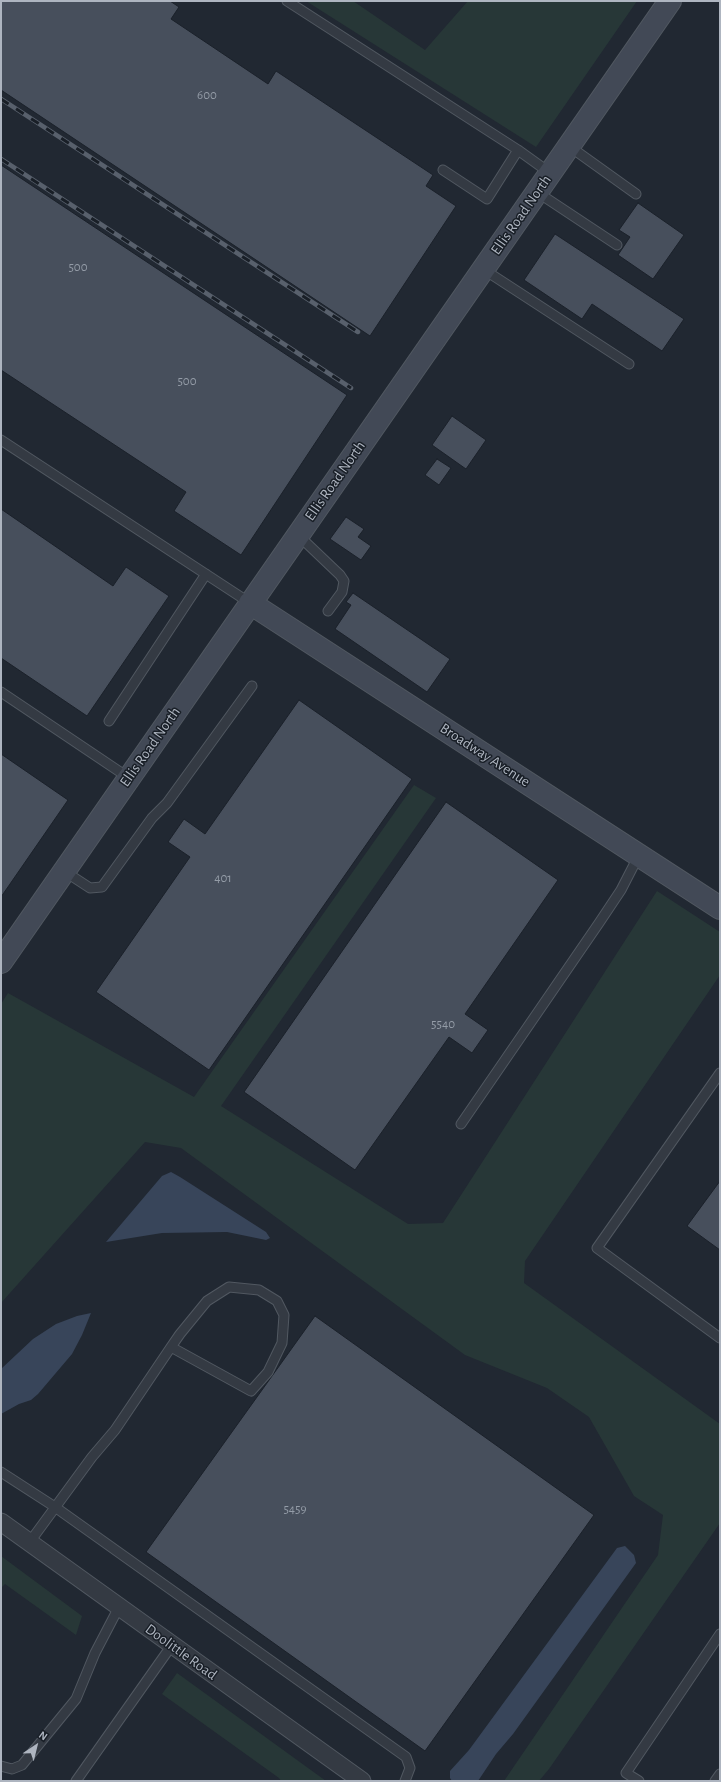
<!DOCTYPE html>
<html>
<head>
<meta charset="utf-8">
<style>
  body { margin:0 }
  #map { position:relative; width:721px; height:1782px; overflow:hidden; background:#212832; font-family:"Alegreya Sans",sans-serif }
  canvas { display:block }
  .frame { position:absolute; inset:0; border:2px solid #aeb5c0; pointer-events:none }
  .north { position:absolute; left:16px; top:1726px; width:40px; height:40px; -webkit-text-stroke:3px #191f27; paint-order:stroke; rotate:35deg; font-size:11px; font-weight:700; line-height:16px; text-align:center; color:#aeb5c0 }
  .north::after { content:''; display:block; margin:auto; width:14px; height:18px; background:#aeb5c0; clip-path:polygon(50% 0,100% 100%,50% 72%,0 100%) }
</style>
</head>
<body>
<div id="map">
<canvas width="721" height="1782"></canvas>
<div class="frame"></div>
<div class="north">N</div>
</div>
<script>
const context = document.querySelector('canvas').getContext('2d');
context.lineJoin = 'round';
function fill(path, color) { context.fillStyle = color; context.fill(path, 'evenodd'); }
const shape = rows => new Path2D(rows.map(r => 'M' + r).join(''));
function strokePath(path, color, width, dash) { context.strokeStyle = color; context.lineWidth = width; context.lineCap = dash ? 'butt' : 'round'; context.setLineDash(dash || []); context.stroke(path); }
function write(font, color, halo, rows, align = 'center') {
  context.font = font + ' "Alegreya Sans",sans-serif'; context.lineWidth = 3; context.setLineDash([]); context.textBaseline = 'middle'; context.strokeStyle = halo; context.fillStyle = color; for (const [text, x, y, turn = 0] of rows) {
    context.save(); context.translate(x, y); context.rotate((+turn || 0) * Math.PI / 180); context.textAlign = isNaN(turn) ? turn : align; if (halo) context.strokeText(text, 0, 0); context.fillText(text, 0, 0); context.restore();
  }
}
const green = shape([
  [306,1,353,1,425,50,468,1,637,1,536,147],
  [414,785,436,798,221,1106,408,1224,443,1223,657,891,720,932,720,975,525,1261,524,1283,720,1424,720,1523,549,1769,539,1781,504,1781,658,1555,663,1515,634,1496,589,1417,547,1388,465,1355,181,1148,145,1142,1,1303,1,1004,8,993,194,1097],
  [1,1556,82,1616,76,1635,5,1584,1,1588],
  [177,1673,326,1781,281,1781,279,1778,162,1694]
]);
const water = shape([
  [171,1172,180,1177,266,1232,270,1238,266,1240,227,1232,162,1233,106,1242,162,1176],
  [91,1313,82,1335,72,1354,38,1394,31,1400,19,1404,1,1414,1,1369,33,1339,56,1324,77,1316],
  [625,1546,634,1555,636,1563,513,1734,496,1754,478,1781,452,1781,450,1778,450,1771,469,1750,617,1548]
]);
const building = shape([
  [1,1,170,1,179,7,171,19,268,84,276,71,433,175,426,186,456,206,370,336,1,90,1,1],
  [1,165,347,395,241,555,174,511,186,492,1,370,1,165],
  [638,203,684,235,653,279,618,255,630,237,619,230,638,203],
  [555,234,684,319,662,351,592,304,582,319,524,280,555,234],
  [452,416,486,440,466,469,432,445,452,416],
  [437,459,451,468,439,485,425,475,437,459],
  [1,509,113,586,126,567,169,596,87,716,1,658,1,509],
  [346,517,364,529,358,537,371,546,361,560,330,539,346,517],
  [353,593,450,659,427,692,335,629,351,605,346,602,353,593],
  [299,700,412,779,209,1070,96,992,190,857,168,842,184,819,205,834,299,700],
  [1,754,68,800,1,897,1,754],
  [446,802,558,880,465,1014,488,1030,472,1053,449,1037,355,1170,244,1092,446,802],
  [720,1181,720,1250,687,1226,720,1181],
  [315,1316,594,1515,425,1751,146,1552,315,1316]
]);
const lane = shape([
  [287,1,518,150],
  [569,146,636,194],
  [443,170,487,199,518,150,550,173],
  [537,192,617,245],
  [483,269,629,364],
  [1,440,250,603],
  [298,535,340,575,344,581,342,592,328,611],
  [1,692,129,778],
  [109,721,206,574],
  [64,871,90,888,102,887,152,818,167,803,252,686],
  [720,1073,597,1248,720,1338],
  [461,1124,599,923,621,890,639,855],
  [1,1472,55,1507,406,1757,410,1768,405,1781],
  [29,1543,92,1457,115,1430,171,1347,180,1334,207,1301,229,1287,259,1290,277,1301,284,1315,282,1343,268,1372,251,1391,171,1347],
  [1,1766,12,1769,22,1765,76,1699,95,1653,119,1607],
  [76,1781,172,1645],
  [639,1781,626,1773,720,1634],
  [715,1781,720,1774]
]);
const street = shape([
  [1,1522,362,1781]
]);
const secondary = shape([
  [250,603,720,908],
  [1,962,670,1]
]);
const rail = shape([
  [1,99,358,332],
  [1,159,351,388]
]);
const numberNames = [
  ["600",207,95],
  ["500",78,267],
  ["500",187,381],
  ["401",223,878],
  ["5540",443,1024],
  ["5459",295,1509]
];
const streetNames = [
  ["Ellis Road North",521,215,-55],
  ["Ellis Road North",335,481,-55],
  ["Ellis Road North",150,747,-55],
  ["Broadway Avenue",485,755,33],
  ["Doolittle Road",181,1652,36]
];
fill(green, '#273737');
fill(water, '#38455a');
fill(building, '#474f5c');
strokePath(building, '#1b212a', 1);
strokePath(lane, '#515861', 11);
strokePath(street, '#515861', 19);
strokePath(secondary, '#515861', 24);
strokePath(lane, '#343a43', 9);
strokePath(street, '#343a43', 17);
strokePath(secondary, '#424956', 22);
strokePath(rail, '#58606c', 4.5);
strokePath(rail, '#191f27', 3, [9]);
write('13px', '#949ca7', null, numberNames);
write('15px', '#aeb5c0', '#191f27', streetNames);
</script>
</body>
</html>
